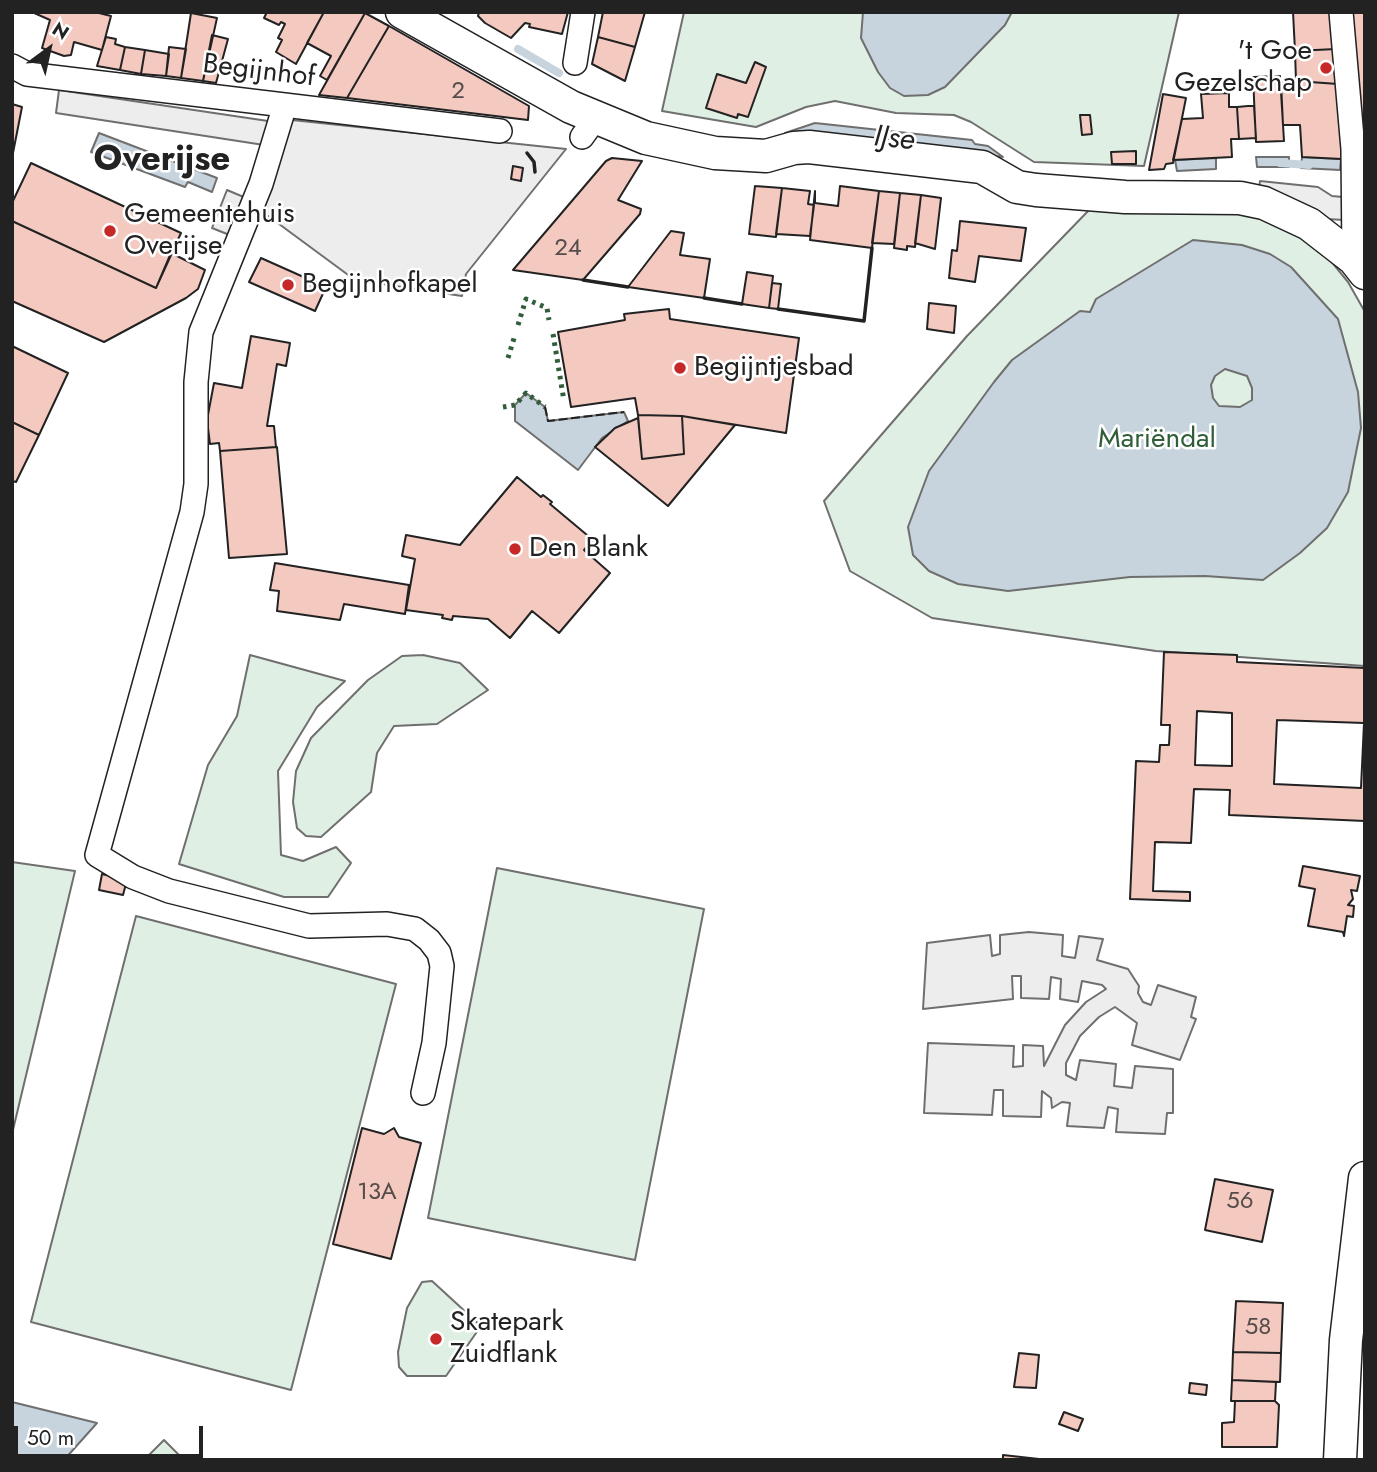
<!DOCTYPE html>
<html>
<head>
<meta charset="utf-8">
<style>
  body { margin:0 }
  #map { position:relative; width:1377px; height:1472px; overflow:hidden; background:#fff; font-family:Jost,sans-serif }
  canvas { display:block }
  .frame { position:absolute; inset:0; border:14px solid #222; pointer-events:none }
  .north { position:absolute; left:14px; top:14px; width:70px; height:70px; -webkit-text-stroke:5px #fff; paint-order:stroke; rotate:33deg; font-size:19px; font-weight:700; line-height:28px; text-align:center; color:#222 }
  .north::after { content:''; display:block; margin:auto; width:24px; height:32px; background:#222; clip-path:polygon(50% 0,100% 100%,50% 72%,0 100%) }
  .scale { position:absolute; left:14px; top:1426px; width:189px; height:32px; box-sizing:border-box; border:4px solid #222; border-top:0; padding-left:9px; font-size:21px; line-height:24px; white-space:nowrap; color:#222; -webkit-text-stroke:5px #fff; paint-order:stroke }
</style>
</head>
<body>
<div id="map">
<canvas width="1377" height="1472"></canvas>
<div class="frame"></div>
<div class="north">N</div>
<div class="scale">50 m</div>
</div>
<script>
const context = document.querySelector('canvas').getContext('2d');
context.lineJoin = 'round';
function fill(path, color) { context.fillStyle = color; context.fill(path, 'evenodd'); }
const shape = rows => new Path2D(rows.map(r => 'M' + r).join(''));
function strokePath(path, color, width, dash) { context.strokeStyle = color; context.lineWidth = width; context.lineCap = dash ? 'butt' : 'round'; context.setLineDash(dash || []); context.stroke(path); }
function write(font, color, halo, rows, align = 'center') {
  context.font = font + ' Jost,sans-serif'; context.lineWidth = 5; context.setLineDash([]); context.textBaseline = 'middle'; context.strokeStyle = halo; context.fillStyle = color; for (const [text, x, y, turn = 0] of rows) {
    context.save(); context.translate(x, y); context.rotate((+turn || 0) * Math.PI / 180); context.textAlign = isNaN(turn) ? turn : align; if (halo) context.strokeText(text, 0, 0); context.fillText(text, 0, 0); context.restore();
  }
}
const green = shape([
  [684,12,1179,12,1144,166,1034,162,971,122,954,115,896,113,835,101,806,107,756,127,662,111,684,12],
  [1091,208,1225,208,1258,215,1290,229,1322,250,1348,282,1365,312,1365,666,1156,651,932,618,850,571,824,501,967,336,1091,208],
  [250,655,345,681,317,707,278,771,281,855,303,861,336,847,351,863,328,897,284,897,179,864,208,765,237,716,250,655],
  [423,655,460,663,488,690,437,724,394,726,377,753,371,792,321,837,306,836,297,828,293,802,296,771,311,738,368,680,402,656,423,655],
  [12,862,75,871,12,1134,12,862],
  [497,868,704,909,635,1260,428,1218,497,868],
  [136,916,396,984,291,1390,31,1322,136,916],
  [432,1281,481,1326,446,1376,407,1376,399,1367,398,1352,407,1308,422,1282,432,1281],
  [164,1440,184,1460,144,1460,164,1440]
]);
const parking = shape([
  [59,90,268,121,264,145,56,113,59,90],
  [292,120,566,149,466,274,462,296,355,280,260,210,292,120],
  [1260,181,1318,187,1332,196,1343,197,1344,220,1327,219,1259,189,1260,181],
  [227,190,246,198,232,236,212,228,227,190],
  [1029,932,1063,935,1062,956,1075,958,1079,936,1103,939,1097,960,1128,969,1139,986,1138,993,1143,1002,1151,1005,1158,985,1196,997,1191,1017,1196,1019,1180,1060,1132,1045,1137,1023,1115,1007,1099,1017,1080,1036,1066,1063,1066,1075,1076,1080,1080,1060,1116,1064,1114,1086,1132,1088,1135,1066,1173,1069,1173,1113,1167,1113,1165,1134,1116,1132,1118,1109,1108,1107,1104,1128,1067,1126,1070,1103,1062,1102,1052,1108,1051,1098,1042,1091,1041,1117,1003,1116,1003,1090,994,1090,992,1115,924,1113,928,1043,1014,1046,1013,1067,1023,1066,1023,1045,1043,1046,1044,1066,1065,1025,1086,1002,1106,989,1102,985,1082,981,1078,1002,1060,999,1061,979,1051,977,1049,999,1021,998,1021,976,1012,976,1013,999,923,1009,927,943,990,935,992,956,1000,954,1000,935,1029,932]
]);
const water = shape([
  [863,12,1012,12,1005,25,945,87,928,95,904,96,890,88,878,72,861,38,863,12],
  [815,123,972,140,975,144,988,146,1003,157,785,133,815,123],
  [99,133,217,178,212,192,188,182,185,187,91,152,99,133],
  [1256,157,1289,157,1289,167,1257,167,1256,157],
  [1302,157,1341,159,1340,170,1301,168,1302,157],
  [1216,158,1216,169,1177,171,1175,160,1216,158],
  [1193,240,1242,245,1270,254,1291,267,1338,319,1358,392,1361,428,1348,492,1327,528,1300,553,1263,580,1205,576,1130,577,1008,591,958,584,929,571,913,555,908,527,929,471,994,382,1012,360,1080,311,1090,312,1096,299,1193,240],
  [1225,369,1247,376,1252,388,1252,400,1240,407,1219,406,1213,398,1211,385,1215,376,1225,369],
  [526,393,545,407,548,421,624,412,628,421,602,438,578,470,515,421,515,405,526,393],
  [12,1402,97,1423,64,1460,12,1460,12,1402]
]);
const stream = shape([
  [518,49,559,73],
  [1280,163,1309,165]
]);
const building = shape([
  [32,12,95,12,111,16,102,50,74,42,71,55,64,56,42,48,50,20,32,12],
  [267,12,324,12,296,64,276,52,282,40,278,38,285,24,281,22,279,25,264,18,267,12],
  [324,12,365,13,327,80,320,76,331,56,307,43,324,12],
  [479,12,568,12,562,34,529,27,530,24,525,23,511,38,485,23,478,16,479,12],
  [603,12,645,12,635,47,598,37,603,12],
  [1293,12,1334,12,1336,49,1295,51,1293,12],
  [1347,12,1365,12,1365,136,1363,136,1347,12],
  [191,13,217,18,203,81,181,78,191,13],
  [365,13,389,26,347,98,319,95,365,13],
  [389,26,529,106,528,120,347,98,389,26],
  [212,35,228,39,216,83,203,81,212,35],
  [106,37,116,39,115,44,125,47,120,70,97,66,106,37],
  [598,37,635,47,625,81,592,64,598,37],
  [125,47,145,50,141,74,120,70,125,47],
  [169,47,186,49,181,78,166,76,169,47],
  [1336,49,1338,84,1296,81,1295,51,1336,49],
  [145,50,169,54,166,76,141,74,145,50],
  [755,62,766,67,748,117,738,114,737,118,706,108,717,74,746,83,755,62],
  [1280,76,1284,141,1256,142,1253,77,1280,76],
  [1296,81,1338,84,1342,159,1302,157,1300,125,1283,125,1281,82,1296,81],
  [1229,93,1229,107,1237,107,1239,139,1231,139,1232,157,1173,160,1182,119,1203,118,1201,94,1229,93],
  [1163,94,1186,98,1173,163,1166,164,1164,169,1149,170,1163,94],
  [12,104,22,107,12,158,12,104],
  [1248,106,1254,106,1256,138,1239,139,1237,107,1248,106],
  [1080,115,1090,115,1092,134,1082,135,1080,115],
  [1136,151,1136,164,1112,164,1111,152,1136,151],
  [612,158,642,161,618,200,641,209,640,214,583,280,513,270,606,161,612,158],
  [31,163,181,233,156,288,12,221,12,203,31,163],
  [513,166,523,168,521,181,511,179,513,166],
  [755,186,782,188,776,237,749,234,755,186],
  [840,186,879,191,872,248,810,240,815,191,815,203,838,206,840,186],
  [782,188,810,191,808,204,814,205,810,236,776,234,782,188],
  [879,191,900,193,894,244,872,243,879,191],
  [900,193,921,195,915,247,907,246,907,250,894,248,900,193],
  [921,195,941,198,935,249,915,243,921,195],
  [12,221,156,288,171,253,205,270,198,289,186,298,104,342,12,301,12,221],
  [960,221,1026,228,1021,261,979,256,975,282,949,278,952,250,957,251,960,221],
  [671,231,684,233,680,255,710,259,704,298,628,287,671,231],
  [261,258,326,287,315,311,249,282,261,258],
  [747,272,773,276,769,308,742,304,747,272],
  [772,283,781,284,778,309,769,308,772,283],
  [929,303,956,306,954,333,927,329,929,303],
  [669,309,670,319,799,338,786,433,682,416,638,415,635,398,571,407,558,332,625,320,624,314,669,309],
  [251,336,290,343,286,366,277,364,267,426,274,426,276,447,220,451,219,443,210,444,207,420,214,383,242,388,251,336],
  [12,346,68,373,39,435,12,422,12,346],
  [638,415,682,416,684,454,642,459,638,415],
  [682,416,735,425,668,506,595,447,615,428,638,418,642,459,684,454,682,416],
  [12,422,39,435,16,482,12,481,12,422],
  [277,447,287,554,229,558,220,451,277,447],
  [517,477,541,497,543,495,552,502,550,504,593,540,584,550,610,573,559,633,532,611,510,638,488,619,453,616,452,620,442,618,443,615,406,610,415,559,402,556,406,535,460,545,517,477],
  [275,563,409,585,405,614,344,604,340,620,277,611,279,591,270,590,275,563],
  [1164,652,1237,655,1237,662,1365,668,1365,821,1229,815,1230,790,1194,789,1191,843,1155,842,1153,891,1190,892,1190,901,1130,899,1136,761,1159,762,1160,745,1169,745,1170,725,1161,725,1164,652],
  [1197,711,1232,713,1232,766,1195,765,1197,711],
  [1277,720,1364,723,1361,788,1274,784,1277,720],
  [1303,866,1360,876,1357,891,1351,890,1353,899,1348,905,1354,906,1353,917,1347,916,1344,936,1343,932,1308,926,1315,889,1299,886,1303,866],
  [102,874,127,880,123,895,99,890,102,874],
  [362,1128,384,1134,394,1128,399,1137,421,1143,391,1259,333,1244,362,1128],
  [1215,1179,1273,1190,1262,1242,1205,1230,1215,1179],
  [1236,1301,1283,1303,1281,1353,1233,1352,1236,1301],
  [1233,1352,1281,1353,1280,1382,1232,1380,1233,1352],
  [1019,1353,1039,1355,1036,1388,1014,1387,1019,1353],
  [1232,1380,1276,1382,1275,1401,1231,1401,1232,1380],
  [1190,1383,1207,1385,1206,1395,1189,1393,1190,1383],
  [1235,1401,1275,1401,1279,1405,1277,1447,1222,1447,1222,1423,1234,1422,1235,1401],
  [1064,1412,1083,1419,1078,1431,1059,1424,1064,1412],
  [1003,1455,1048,1460,1003,1460,1003,1455]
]);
const street = shape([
  [1341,12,1353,149,1354,259,1362,256],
  [575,63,583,12],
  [12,66,27,74,500,131],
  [285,105,261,184,201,332,196,382,196,484,192,512,97,855,133,877,169,891,309,926,387,924,415,929,429,940,439,953,442,966,434,1043,423,1093],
  [582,137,595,119]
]);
const secondary = shape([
  [402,12,571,107,646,138,715,153,766,156,794,148,809,147,982,167,1017,187,1036,190,1125,197,1240,198,1264,203,1309,224,1354,259,1365,273],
  [1340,1460,1346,1340,1365,1178]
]);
const hedge = shape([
  [518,325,526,299,547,308,549,320],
  [553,334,564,401],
  [508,358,515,335],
  [503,407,515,405,526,393,545,407]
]);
const fence = shape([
  [545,407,548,421,624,412]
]);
const wall = shape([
  [527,153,534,162,535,172],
  [583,280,628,287],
  [704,298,742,304],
  [778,309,864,321,872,248]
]);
const markers = [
  [1326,68,7,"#c62828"],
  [110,231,7,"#c62828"],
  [288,285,7,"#c62828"],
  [680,368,7,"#c62828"],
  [515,549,7,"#c62828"],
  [436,1339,7,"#c62828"]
];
const numberNames = [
  ["2",458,92],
  ["24",568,249],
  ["13A",377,1193],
  ["56",1240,1202],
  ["58",1258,1328]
];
const poiNames = [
  ["'t Goe",1312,52,"right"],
  ["Gezelschap",1312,84,"right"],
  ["Gemeentehuis",124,215],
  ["Overijse",124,247],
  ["Begijnhofkapel",302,285],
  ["Begijntjesbad",694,368],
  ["Den Blank",529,549],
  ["Skatepark",450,1323],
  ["Zuidflank",450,1355]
];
const streetNames = [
  ["Begijnhof",259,72,7]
];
const parkNames = [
  ["Mariëndal",1157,440]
];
const waterNames = [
  ["IJse",894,140,6]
];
const districtNames = [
  ["Overijse",162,162]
];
fill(green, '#e0efe3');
strokePath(green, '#6f6f6f', 2);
fill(parking, '#ededed');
strokePath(parking, '#6f6f6f', 2);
fill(water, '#c7d3dd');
strokePath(water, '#6f6f6f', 2);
strokePath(stream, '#c7d3dd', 8);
fill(building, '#f3c9c0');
strokePath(building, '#222', 2);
strokePath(street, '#222', 26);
strokePath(secondary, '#222', 35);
strokePath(street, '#fff', 23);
strokePath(secondary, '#fff', 32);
strokePath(hedge, '#2f5e38', 5, [3.5, 5]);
strokePath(fence, '#222', 2, [9, 3.5]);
strokePath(wall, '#222', 3.5);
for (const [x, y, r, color] of markers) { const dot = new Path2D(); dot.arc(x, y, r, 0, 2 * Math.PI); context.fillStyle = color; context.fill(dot); strokePath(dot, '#fff', 2.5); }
write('24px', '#564c4a', null, numberNames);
write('28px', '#222', '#fff', poiNames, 'left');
write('28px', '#222', '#fff', streetNames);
write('28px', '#2f5e38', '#fff', parkNames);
write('italic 30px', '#222', '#fff', waterNames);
write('bold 35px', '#222', '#fff', districtNames);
</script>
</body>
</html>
